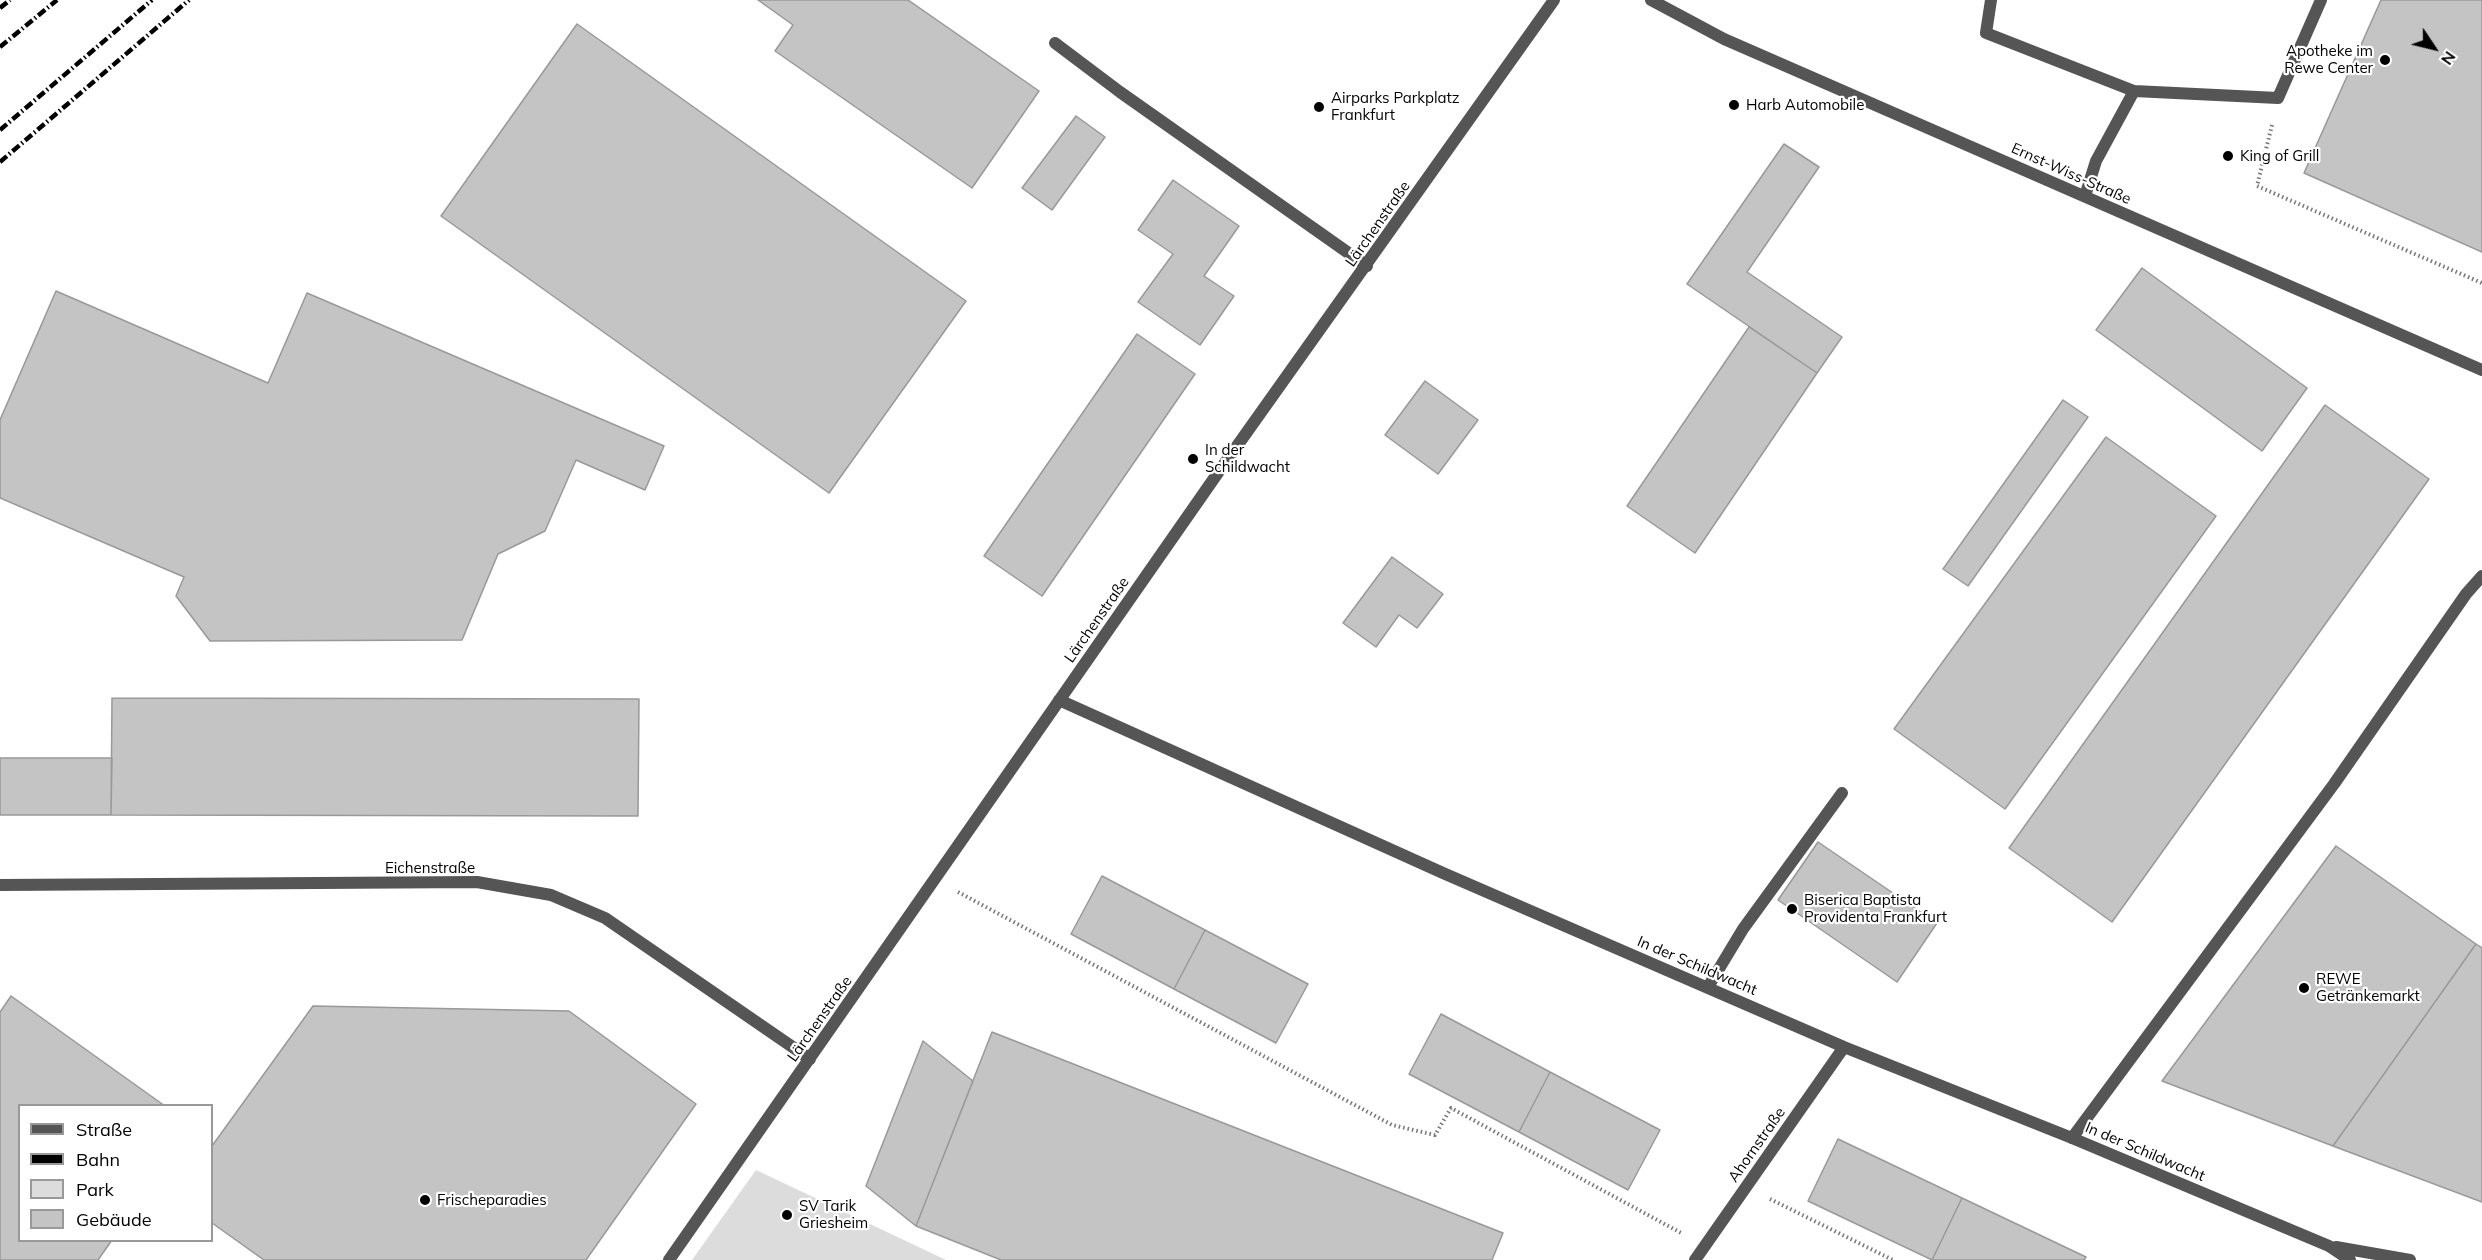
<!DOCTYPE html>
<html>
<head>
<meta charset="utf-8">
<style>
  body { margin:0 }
  #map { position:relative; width:2482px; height:1260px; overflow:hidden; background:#fff; font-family:Mulish,sans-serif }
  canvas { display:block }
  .legend { position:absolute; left:18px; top:1104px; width:195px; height:138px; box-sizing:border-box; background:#fff; border:2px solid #999; margin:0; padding:8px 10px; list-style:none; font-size:18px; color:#000 }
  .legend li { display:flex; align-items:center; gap:12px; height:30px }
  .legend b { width:30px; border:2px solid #999 }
  .north { position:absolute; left:2404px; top:18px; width:60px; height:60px; -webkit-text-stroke:4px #fff; paint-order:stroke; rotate:125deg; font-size:16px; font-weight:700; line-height:24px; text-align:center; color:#000 }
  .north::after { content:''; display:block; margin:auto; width:21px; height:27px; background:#000; clip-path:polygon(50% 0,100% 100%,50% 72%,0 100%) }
</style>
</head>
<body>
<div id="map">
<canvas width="2482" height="1260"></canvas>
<ul class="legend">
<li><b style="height:8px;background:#555"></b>Straße</li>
<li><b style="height:8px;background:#000"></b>Bahn</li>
<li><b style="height:16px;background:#dcdcdc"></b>Park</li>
<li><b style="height:16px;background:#c4c4c4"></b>Gebäude</li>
</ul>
<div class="north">N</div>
</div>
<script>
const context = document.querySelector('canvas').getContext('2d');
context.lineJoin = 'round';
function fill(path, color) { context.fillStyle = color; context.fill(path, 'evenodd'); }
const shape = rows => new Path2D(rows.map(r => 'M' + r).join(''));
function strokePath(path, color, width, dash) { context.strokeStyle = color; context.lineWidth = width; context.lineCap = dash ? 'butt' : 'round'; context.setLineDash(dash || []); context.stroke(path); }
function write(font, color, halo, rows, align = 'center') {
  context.font = font + ' Mulish,sans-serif'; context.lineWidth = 4.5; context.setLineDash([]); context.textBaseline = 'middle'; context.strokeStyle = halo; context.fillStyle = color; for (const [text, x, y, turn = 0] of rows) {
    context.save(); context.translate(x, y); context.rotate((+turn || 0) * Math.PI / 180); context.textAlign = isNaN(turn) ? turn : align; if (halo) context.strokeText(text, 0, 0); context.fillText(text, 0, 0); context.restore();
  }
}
const green = shape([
  [756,1170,946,1260,692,1260]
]);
const building = shape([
  [758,0,908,0,1039,91,972,188,775,51,793,25,758,0],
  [2381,0,2482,0,2482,252,2304,173,2381,0],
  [577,24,966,301,829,493,441,216,577,24],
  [1076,116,1105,137,1052,210,1022,188,1076,116],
  [1784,144,1819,167,1747,272,1842,337,1817,373,1687,284,1784,144],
  [1173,180,1239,226,1204,276,1234,296,1200,345,1138,302,1173,254,1138,230,1173,180],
  [2142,268,2307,388,2262,451,2096,330,2142,268],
  [56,291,268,383,307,293,664,446,645,490,576,460,545,531,498,554,462,640,210,641,176,596,184,577,0,498,0,420,56,291],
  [1749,327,1817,373,1695,553,1627,506,1749,327],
  [1137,334,1195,374,1042,596,984,556,1137,334],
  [1425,381,1478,420,1438,474,1385,435,1425,381],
  [2063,400,2088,417,1968,586,1943,569,2063,400],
  [2325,405,2429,479,2112,922,2009,848,2325,405],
  [2106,437,2216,516,2005,809,1894,729,2106,437],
  [1392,557,1443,594,1417,628,1399,615,1376,647,1343,623,1392,557],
  [112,698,639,699,638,816,111,815,112,698],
  [0,758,112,758,111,815,0,815,0,758],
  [1818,842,1937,923,1897,982,1778,900,1818,842],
  [2336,846,2476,944,2333,1146,2162,1081,2336,846],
  [1102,876,1205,930,1174,989,1071,934,1102,876],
  [1205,930,1308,984,1276,1043,1174,989,1205,930],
  [2476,944,2482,948,2482,1202,2333,1146,2476,944],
  [11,996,165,1106,20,1106,20,1240,112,1240,98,1260,0,1260,0,1012,11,996],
  [313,1006,569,1011,696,1104,586,1260,264,1260,212,1223,212,1146,313,1006],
  [1441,1014,1550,1072,1519,1132,1409,1074,1441,1014],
  [992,1032,1503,1233,1492,1260,1001,1260,916,1226,992,1032],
  [923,1041,973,1081,916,1226,866,1186,923,1041],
  [1550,1072,1660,1130,1628,1190,1519,1132,1550,1072],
  [1838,1139,1962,1198,1932,1260,1808,1201,1838,1139],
  [1962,1198,2086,1257,2084,1260,1932,1260,1962,1198]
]);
const path = shape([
  [2272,125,2257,186,2482,283],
  [958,892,1392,1125,1435,1135,1451,1108,1683,1234],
  [1770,1199,1893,1260]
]);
const lane = shape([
  [1991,0,1986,33,2134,91,2278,98,2321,0],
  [1055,43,1120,92,1367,266],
  [2085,196,2096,161,2134,91],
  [1708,987,1743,929,1842,793],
  [2072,1138,2334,784,2466,594,2482,576]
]);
const street = shape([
  [1651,0,1724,39,2482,370],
  [1059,700,1443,873,1844,1047,2072,1138,2329,1246,2350,1260],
  [0,885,477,882,551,895,605,918,810,1059],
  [2336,1247,2410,1260],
  [669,1260,1215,477,1554,0],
  [1695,1260,1844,1047]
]);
const rail = shape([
  [0,8,10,0],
  [0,47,57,0],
  [0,130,152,0],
  [0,162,189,0]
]);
const markers = [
  [2385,60,6,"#000"],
  [1734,105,6,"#000"],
  [1319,107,6,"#000"],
  [2228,156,6,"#000"],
  [1193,459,6,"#000"],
  [1792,909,6,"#000"],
  [2304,988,6,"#000"],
  [425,1200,6,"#000"],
  [787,1215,6,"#000"]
];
const poiNames = [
  ["Apotheke im",2373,51,"right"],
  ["Rewe Center",2373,68,"right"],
  ["Airparks Parkplatz",1331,98],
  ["Frankfurt",1331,115],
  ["Harb Automobile",1746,105],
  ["King of Grill",2240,156],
  ["In der",1205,450],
  ["Schildwacht",1205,467],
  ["Biserica Baptista",1804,900],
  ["Providenta Frankfurt",1804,917],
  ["REWE",2316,979],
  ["Getränkemarkt",2316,996],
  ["Frischeparadies",437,1200],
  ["SV Tarik",799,1206],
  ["Griesheim",799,1223]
];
const streetNames = [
  ["Ernst-Wiss-Straße",2071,174,24],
  ["Lärchenstraße",1378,224,-55],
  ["Lärchenstraße",1097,620,-55],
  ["Eichenstraße",430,868],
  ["In der Schildwacht",1697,966,23],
  ["Lärchenstraße",820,1019,-55],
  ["Ahornstraße",1757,1145,-55],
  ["In der Schildwacht",2145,1152,23]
];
fill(green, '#dcdcdc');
fill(building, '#c4c4c4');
strokePath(building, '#999', 1.5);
strokePath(path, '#777', 4, [1.5, 3]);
strokePath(lane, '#555', 12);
strokePath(street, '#555', 12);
strokePath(rail, '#000', 4.5, [9, 3, 1.5, 3]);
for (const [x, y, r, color] of markers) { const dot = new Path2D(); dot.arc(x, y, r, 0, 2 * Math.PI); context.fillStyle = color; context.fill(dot); strokePath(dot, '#fff', 2); }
write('15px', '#000', '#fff', poiNames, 'left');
write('15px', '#000', '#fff', streetNames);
</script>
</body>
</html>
